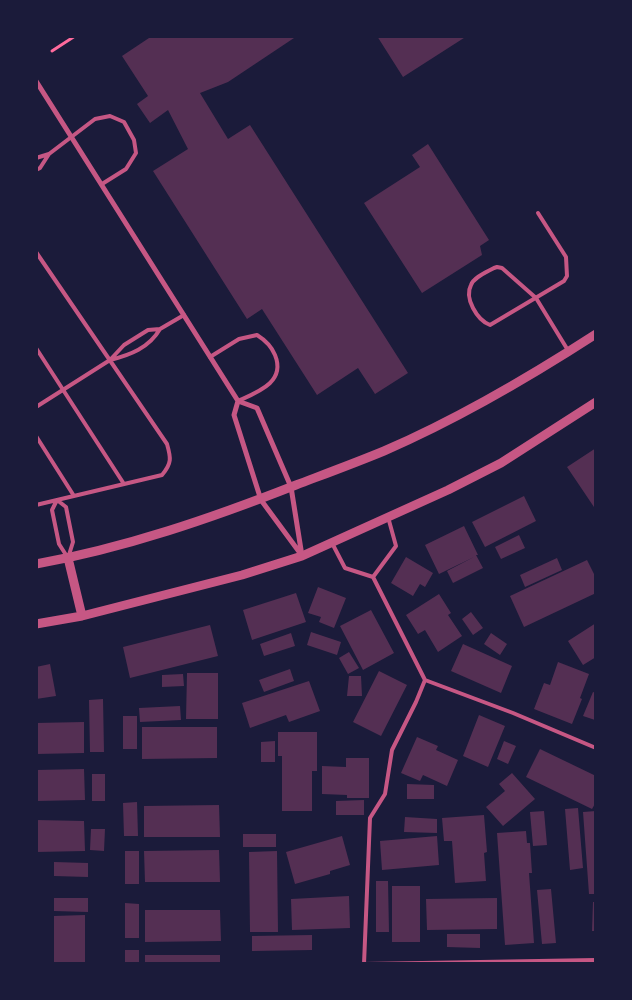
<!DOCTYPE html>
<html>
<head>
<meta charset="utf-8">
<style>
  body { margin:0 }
  #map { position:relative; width:632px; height:1000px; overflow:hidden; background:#1b1b3a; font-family:Helvetica,sans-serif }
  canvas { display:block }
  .frame { position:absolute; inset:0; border:38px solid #1b1b3a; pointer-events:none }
</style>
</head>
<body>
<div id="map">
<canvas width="632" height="1000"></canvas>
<div class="frame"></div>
</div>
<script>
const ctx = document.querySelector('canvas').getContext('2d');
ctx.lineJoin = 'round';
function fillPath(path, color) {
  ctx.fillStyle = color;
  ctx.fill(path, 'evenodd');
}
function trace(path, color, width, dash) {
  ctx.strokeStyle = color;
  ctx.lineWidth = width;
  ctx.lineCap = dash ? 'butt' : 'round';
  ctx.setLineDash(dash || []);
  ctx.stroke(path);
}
fillPath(new Path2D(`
  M152,36H297L228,82L200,93L228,139L250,125L408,373L375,394L358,368L317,395L262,309L247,319L153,171L188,149L168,110L150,123L137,104L148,96L122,56Z
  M377,36H467L403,77Z
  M428,144L489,240L480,246L482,255L422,293L364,203L420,167L412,155Z
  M596,448V510L567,467Z
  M524,496L536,521L485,547L472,522Z
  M464,526L478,555H476L483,568L453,583L447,571L474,557L439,574L425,545Z
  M519,535L525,548L501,559L495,547Z
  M406,557L433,573L425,587L420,584L413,596L391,583Z
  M557,558L562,570L525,587L520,575Z
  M587,560L596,578V593L524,627L510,596Z
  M318,587L346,598L334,628L319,622L321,617L308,613Z
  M296,593L306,622L252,640L243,610Z
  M439,594L451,613L448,615L462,636L438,652L425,630L418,634L406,615Z
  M371,610L394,653L363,670L340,626Z
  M471,612L483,628L473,635L462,619Z
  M596,623V657L583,665L568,641Z
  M210,625L218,656L130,678L123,647Z
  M311,632L341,642L337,655L307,645Z
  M291,633L295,646L264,656L260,644Z
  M491,633L507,644L500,655L484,644Z
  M463,644L512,666L501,693L451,671Z
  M349,652L359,668L348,674L339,658Z
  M558,662L589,674L580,698L582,699L572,724L534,709L544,683L550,685Z
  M50,664L56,696L36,699V667Z
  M290,669L294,681L264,692L259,680Z
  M379,671L407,685L381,736L353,722Z
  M187,673H218V719H186Z
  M183,674L184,686L162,687V675Z
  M349,676H361L362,696H347Z
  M309,681L320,711L289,722L286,715L250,728L242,703Z
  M593,692L596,693L595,720L583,716Z
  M103,699L104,752H90L89,700Z
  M180,706L181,720L140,722L139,708Z
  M479,715L505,726L488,767L463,756Z
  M123,716H137V749H123Z
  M84,722V753L36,754V723Z
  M142,727H217V758L142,759Z
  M278,732H317V771H312V811H282V756H278Z
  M417,737L438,746L436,750L458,760L447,786L423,775L420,781L401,773Z
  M275,741V762H261V742Z
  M504,741L516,746L508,764L497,759Z
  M540,749L596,776V802L592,809L526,777Z
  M346,758H369V798H347V795L322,794V766L346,767Z
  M84,769L85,800L36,801V770Z
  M512,773L535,799L503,826L486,807L505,791L499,784Z
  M92,774H105V801H92Z
  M407,784L434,785V799H407Z
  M364,800V815H336V801Z
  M137,802L138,836H124L123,803Z
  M219,805L220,837H144V806Z
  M578,808L583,868L570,870L565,809Z
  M544,811L547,845L533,846L530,812Z
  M596,811V894H589L583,812Z
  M484,815L487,852L484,853L486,881L455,883L452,841H444L442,818Z
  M405,817L437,819V833L404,832Z
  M36,820L84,821L85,851L36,852Z
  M91,829H105L104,851L90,850Z
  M526,831L527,843H530L532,873H529L534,943L505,945L497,833Z
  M243,834H276V847H243Z
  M342,836L350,865L330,871V874L295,884L286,852Z
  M437,836L439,865L382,870L380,841Z
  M219,850L220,882H145L144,851Z
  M125,851H139V884H125Z
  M277,851L278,932H250L249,852Z
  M54,862L88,863V877L54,876Z
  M376,881H388L389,932H376Z
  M392,886H420V942H392Z
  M551,889L556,943L542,944L537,890Z
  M349,896L350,928L292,930L291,899Z
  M54,898H88V912L54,911Z
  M497,898V929L427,930L426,899Z
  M593,902H596V931H592Z
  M125,903L139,904V938H125Z
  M145,910H220L221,941L145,942Z
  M85,915V964H54V916Z
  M447,934H480V948L447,947Z
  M312,935V950L252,951V936Z
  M125,950H139V964H125Z
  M145,955H220V964H145Z`), '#542f53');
trace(new Path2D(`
  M52,51L75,36`), '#ff6b9d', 3);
trace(new Path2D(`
  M36,158L49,154
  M36,170L40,168L49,154L95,119L110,116L124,122L134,140L136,153L126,169L102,184
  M538,213L566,257L567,276L564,281L490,325C477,320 464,298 471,285C474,277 487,272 494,268L497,267L502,268L536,298L569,352
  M36,252L167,444C171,458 172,463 162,475L36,505
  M36,348L124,484
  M210,357L239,339L257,335C265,340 271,345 275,355C286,382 258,392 238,401
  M110,360C130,355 149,348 160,329
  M36,407L110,360L124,345L148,330L160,329L184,315
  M36,436L74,496
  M57,500L66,507L73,542L68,558L59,544L52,510Z
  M332,543L345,568L373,577L425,680
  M373,577L396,546L388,517
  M596,748L513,713L425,680L416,702L392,750L385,794L370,818L364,964L596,960`), '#c65784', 4);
trace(new Path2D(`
  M36,81L238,401L257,408L291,487L302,556
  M238,401L234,415L261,500L300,553`), '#c65784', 5);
trace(new Path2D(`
  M68,558L82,616
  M36,564C125,548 212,518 296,485C325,474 355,463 384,451C458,419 528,378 596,334
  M36,624L82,616L242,575L302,556L448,490L501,463L596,402`), '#c65784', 9);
</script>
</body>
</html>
